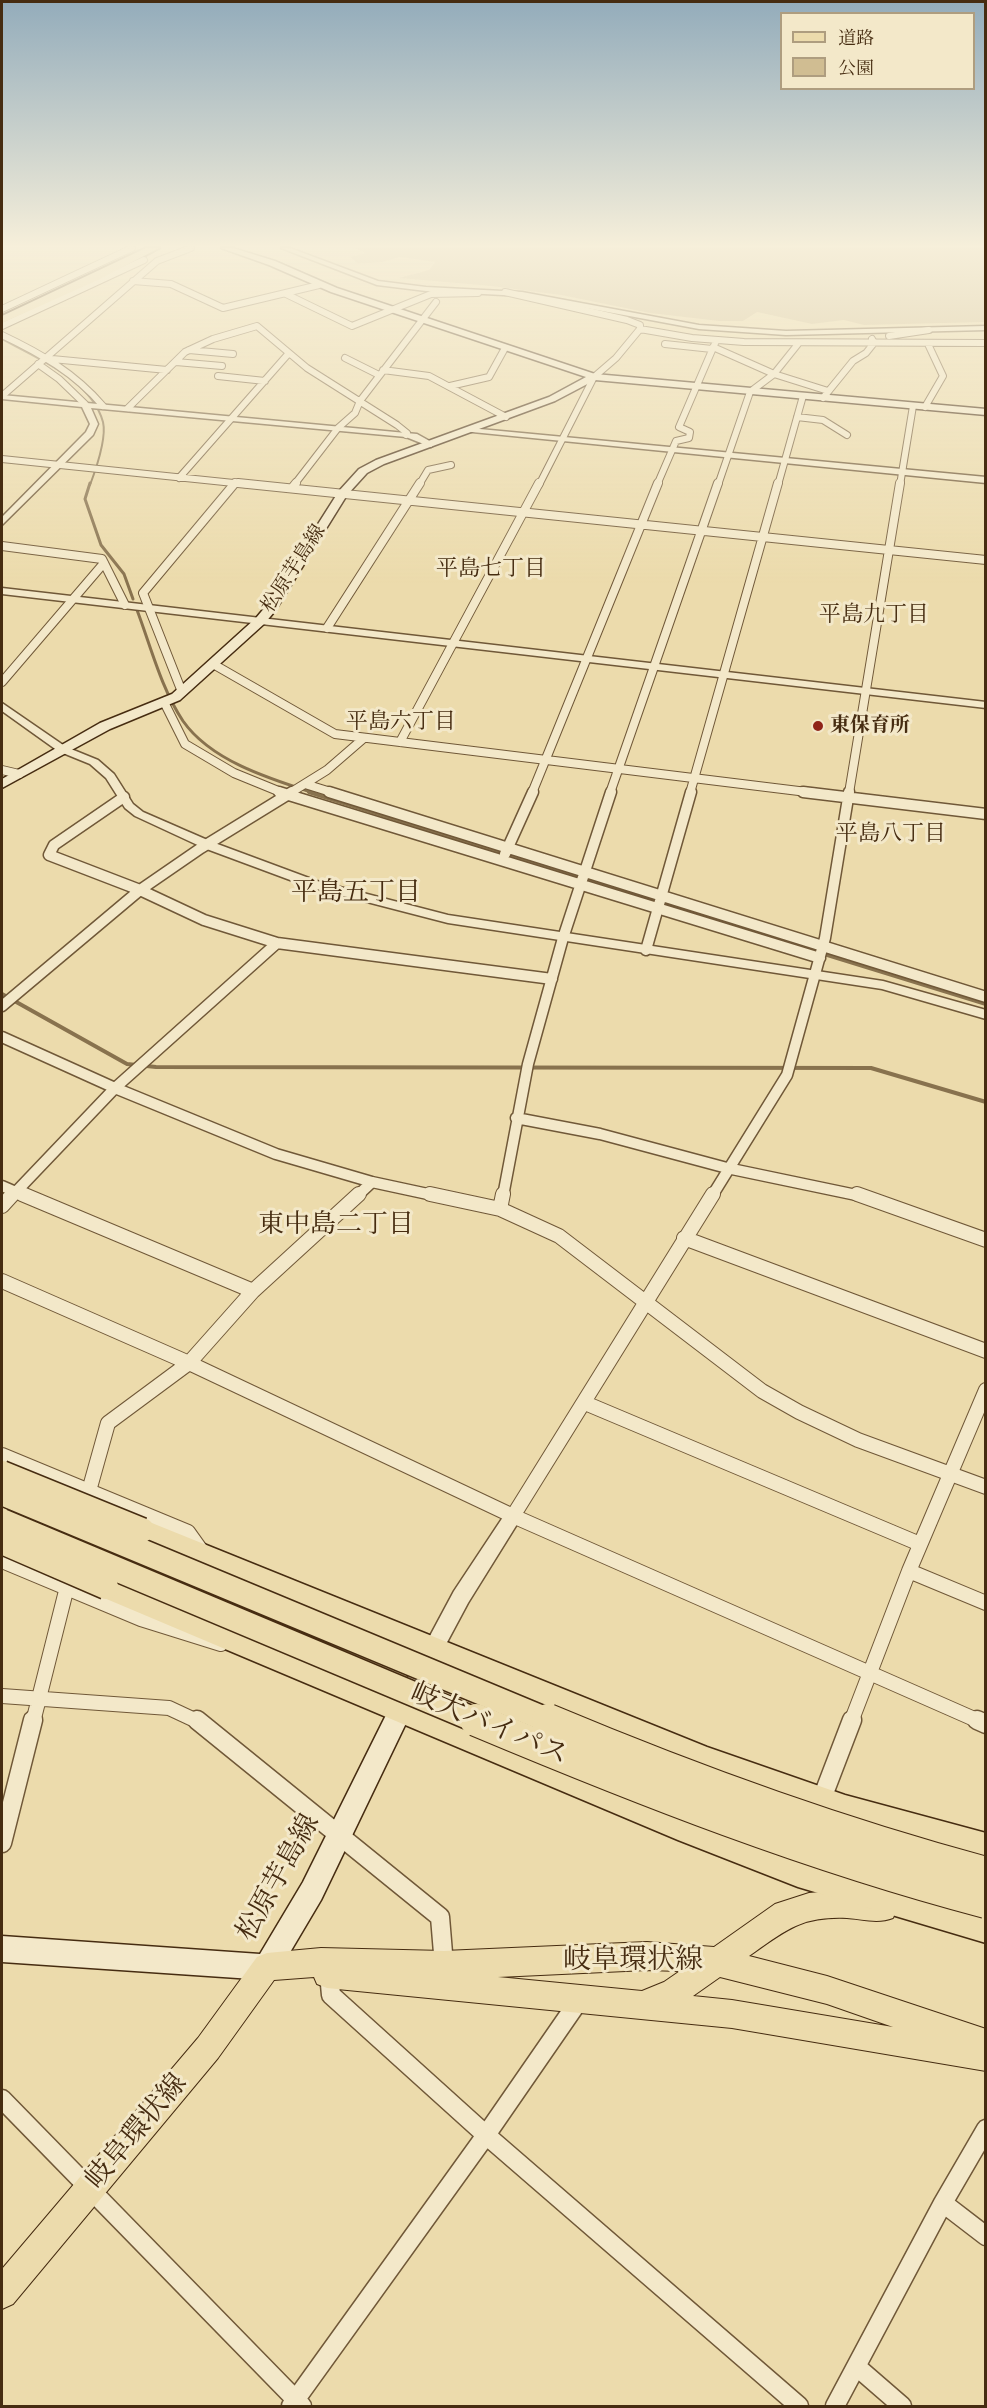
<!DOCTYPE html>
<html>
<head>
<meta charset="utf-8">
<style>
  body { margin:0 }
  #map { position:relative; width:987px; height:2408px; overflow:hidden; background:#ecdbac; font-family:"Gentium Book Plus","Noto Serif JP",serif }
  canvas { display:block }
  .frame { position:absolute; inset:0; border:3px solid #462c11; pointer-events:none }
  .legend { position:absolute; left:780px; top:12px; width:195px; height:78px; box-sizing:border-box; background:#f3e8c9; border:2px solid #ae9d7f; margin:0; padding:8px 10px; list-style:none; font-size:18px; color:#462c11 }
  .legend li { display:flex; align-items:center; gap:12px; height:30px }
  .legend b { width:30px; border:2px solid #ae9d7f }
</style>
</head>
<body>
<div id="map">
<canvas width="987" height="2408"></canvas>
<div class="frame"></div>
<ul class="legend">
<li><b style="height:8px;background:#ecdbac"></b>道路</li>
<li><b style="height:16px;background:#d0bd92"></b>公園</li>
</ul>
</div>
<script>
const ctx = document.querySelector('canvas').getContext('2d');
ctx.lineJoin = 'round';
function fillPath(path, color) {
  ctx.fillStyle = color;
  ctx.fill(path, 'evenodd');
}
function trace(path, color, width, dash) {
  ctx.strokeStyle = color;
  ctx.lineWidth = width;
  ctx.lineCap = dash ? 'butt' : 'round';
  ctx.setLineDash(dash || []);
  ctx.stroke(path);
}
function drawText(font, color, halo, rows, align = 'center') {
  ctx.font = font + ' "Gentium Book Plus","Noto Serif JP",serif';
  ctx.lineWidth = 6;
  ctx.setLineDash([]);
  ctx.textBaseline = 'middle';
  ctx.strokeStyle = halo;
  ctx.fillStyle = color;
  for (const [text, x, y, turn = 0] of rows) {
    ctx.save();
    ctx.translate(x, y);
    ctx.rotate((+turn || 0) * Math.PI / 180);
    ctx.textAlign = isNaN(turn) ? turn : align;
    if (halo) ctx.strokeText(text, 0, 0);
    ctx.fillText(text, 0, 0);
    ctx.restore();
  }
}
fillPath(new Path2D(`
  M354,248H985V322L864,325L844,320L812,324L757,312L743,321H719L650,313L561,295L491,286L399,278L429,270L435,262L400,257L383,262L358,264L350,257L366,253Z`), '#d0bd92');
trace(new Path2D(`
  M2,339C37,359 91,379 103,422C107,439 96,469 90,485`), '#88724e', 2);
trace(new Path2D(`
  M90,483L85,499L101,545L124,574L133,599
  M137,610C151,647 161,688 183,721C211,761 270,779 314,793`), '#88724e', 3);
trace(new Path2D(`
  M309,792L779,940
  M821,953L986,1004
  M2,994L127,1064L156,1067L871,1068L986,1102`), '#88724e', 4);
const minorFar4 = new Path2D(`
  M133,281L171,284L223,308L319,285
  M505,292L627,320L640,325V329L692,338L744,342L986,343
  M286,294L352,326L431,294L478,293
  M2,309L132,248
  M2,326L144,260
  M2,335C40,353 75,373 103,406
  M889,336L929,330
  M665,344L712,349
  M713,347L774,374L828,391
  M189,350L233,354
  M345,358L379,375
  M52,359L167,370
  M176,362L222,366
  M38,364L59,379L85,404
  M383,370L429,376L506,417
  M218,376L265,381
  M450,386L489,377L505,348
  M2,396L157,261L191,248
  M823,398L853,361L866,353L874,343L872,339
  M925,407L943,376L928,344
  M128,408L185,352L213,339L257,326L307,368L397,425L407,433L406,435
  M797,417L823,420L847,435
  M2,459L253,485
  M179,478L289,353
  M234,485L235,483
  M294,485L338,428L355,413L360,401L436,302
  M419,485L428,470L451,465
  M539,485L594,377L616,358L640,329
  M657,485L676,441L689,438L690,432L679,427L716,341
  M718,485L750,392L774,374L798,344
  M778,485L803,396
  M900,485L913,406`);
const minorFar3 = new Path2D(`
  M238,483L986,560
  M292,488L296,483
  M2,546L102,559L125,605
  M327,628L420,483
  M213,664L335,734L815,793
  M2,682L104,563
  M182,692L143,593L235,483
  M164,702L185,744L234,773L283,793
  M400,742L539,483
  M2,770L19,774
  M305,784L334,793
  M290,793L327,770L364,738
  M532,793L658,483
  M610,793L718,483
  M690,793L778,483
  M849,793L900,483`);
const minorFar2 = new Path2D(`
  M279,792L820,958
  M329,792L986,997
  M803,792L986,814
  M124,797L54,845L49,855L140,890L204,920L277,943L552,979
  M505,854L533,792
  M646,950L691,792
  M2,1006L140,890L201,848L292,792
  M2,1037L115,1088L276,1154L372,1182L437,1196
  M516,1118L600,1134L727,1168L861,1196
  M2,1186L25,1196
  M12,1196L115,1088L277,943
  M357,1196L372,1182
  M503,1196L528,1064L563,938L611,792
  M712,1196L787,1075L825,938L849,792`);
const minorFar1 = new Path2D(`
  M22,1194L253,1291
  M430,1194L500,1209L559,1236L762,1391L799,1412L858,1440L986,1487
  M857,1194L986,1240
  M2,1206L13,1194
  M500,1209L503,1194
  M684,1238L986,1351
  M2,1281L189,1363L513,1516L981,1722
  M585,1403L920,1544
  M2,1455L188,1532L203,1553
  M87,1498L108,1423L189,1363L253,1291L359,1194
  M513,1516L713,1194
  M2,1561L141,1619L221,1644
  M909,1571L986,1603
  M2,1696L169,1708L199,1722
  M33,1722L68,1583
  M851,1722L909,1571L986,1390`);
const minor = new Path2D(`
  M197,1720L440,1917L444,1965
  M977,1720L986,1724
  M821,1801L852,1720
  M2,1843L33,1720
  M329,1974L331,1995L486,2135L799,2406
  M2,2099L302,2406
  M943,2203L986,2236
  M857,2367L902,2406
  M291,2406L486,2135L580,1999
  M835,2406L943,2203L986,2129`);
const tertiary = new Path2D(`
  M281,248H290L378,281L426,287L522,292L699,325L786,331L986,326V330L786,335L699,329L522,296L426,291L377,285Z
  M2,395L406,433L417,434L435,444L431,447L406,437L91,408L98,424L93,435L2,525V517L86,432L90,424L82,407L2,399Z
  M469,428L986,477V483L472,432H469Z
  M2,588L986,702V708L2,594Z
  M2,703L66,747L98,760L114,774L133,804L143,812L212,842L317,881L448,915L883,981L986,1010V1019L882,989L448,923L309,887L204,848L135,816L125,808L106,778L90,764L58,751L2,711Z
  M513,1508L519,1511L522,1516L519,1521L468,1603L414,1704L407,1707L400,1704L397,1698L400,1692L454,1591L507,1511Z`);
const secondary = new Path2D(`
  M221,248H233L275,261L337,288L595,374L986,409V415L595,380L555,401L384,464L367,473L347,495L275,611L264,624L180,700L110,729L2,788V779L100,723L172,694L256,618L266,606L339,491L359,469L376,460L549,397L586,377L331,292L269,265Z
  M400,1700L408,1703L412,1711L408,1719L321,1900L276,1976L267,1980L2,1962V1936L260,1954L303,1882L392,1703Z`);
const primary = new Path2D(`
  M833,1891L870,1893L893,1898L897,1908L893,1918C878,1924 862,1919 847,1918C800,1916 785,1931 749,1956L827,1976L986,2029V2071L732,2028L327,1988L317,1984L314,1977L274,1980L218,2058L13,2304L2,2309V2269L198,2038L257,1957L267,1953L321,1948L444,1951L647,1942L714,1947L775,1904L809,1893ZM647,1970L680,1971L664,1982L642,1991L498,1977ZM720,1977L827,2004L893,2027L732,2000L693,1996Z`);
const trunk = new Path2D(`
  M142,1519L707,1747L845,1795L986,1833V1861L845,1822L707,1774L133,1538L130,1530L133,1522Z
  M106,1576L679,1812L798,1857L986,1913V1943L798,1887L678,1840L97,1595L93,1587L97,1579Z`);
const motorway = new Path2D(`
  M146,248H159L98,280L2,323V316Z`);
trace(minorFar4, '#705838', 8);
trace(minorFar3, '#705838', 10);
trace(minorFar2, '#705838', 13);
trace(minorFar1, '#705838', 16);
trace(minor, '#705838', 21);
trace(tertiary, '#705838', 3);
trace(secondary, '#462c11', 3);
trace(primary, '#462c11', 2);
trace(trunk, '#462c11', 3);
trace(motorway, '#462c11', 4);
trace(minorFar4, '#f3e8c9', 6);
trace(minorFar3, '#f3e8c9', 8);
trace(minorFar2, '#f3e8c9', 10);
trace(minorFar1, '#f3e8c9', 14);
trace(minor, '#f3e8c9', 18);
fillPath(tertiary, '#f3e8c9');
fillPath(secondary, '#f3e8c9');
fillPath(primary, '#ecdbac');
fillPath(trunk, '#ecdbac');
fillPath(motorway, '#ecdbac');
const trunkBridgeFar1 = new Path2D(`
  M2,1473L142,1530
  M2,1493L552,1722
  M2,1521L480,1722
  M2,1542L106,1587`);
const trunkBridge = new Path2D(`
  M476,1720C643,1790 811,1856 986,1902
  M548,1720C691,1780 836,1833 986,1873`);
trace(trunkBridgeFar1, '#462c11', 27, []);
trace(trunkBridge, '#462c11', 34, []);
trace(trunkBridgeFar1, '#ecdbac', 24);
trace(trunkBridge, '#ecdbac', 32);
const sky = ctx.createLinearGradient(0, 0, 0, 585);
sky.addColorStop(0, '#93acbb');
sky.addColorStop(0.42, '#f6efda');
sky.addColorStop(1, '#f6efda00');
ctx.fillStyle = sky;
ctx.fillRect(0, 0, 987, 585);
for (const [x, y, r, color] of [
  [818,726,6,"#8f2418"]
]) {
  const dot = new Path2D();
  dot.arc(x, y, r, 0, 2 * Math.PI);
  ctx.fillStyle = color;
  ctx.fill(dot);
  trace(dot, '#f3e8c9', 2);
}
drawText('20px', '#462c11', '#f3e8c9', [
  ["松原芋島線",294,569,-57]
]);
drawText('bold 20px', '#462c11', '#f3e8c9', [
  ["東保育所",830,726]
], 'left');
drawText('22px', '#462c11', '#f3e8c9', [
  ["平島七丁目",491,569],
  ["平島九丁目",874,615],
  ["平島六丁目",401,722],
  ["平島八丁目",891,834]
]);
drawText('26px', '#462c11', '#f3e8c9', [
  ["平島五丁目",356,893],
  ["東中島二丁目",336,1225]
]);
drawText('28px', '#462c11', '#f3e8c9', [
  ["岐大バイパス",489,1725,23],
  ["松原芋島線",279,1878,-61],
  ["岐阜環状線",633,1961],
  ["岐阜環状線",137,2132,-50]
]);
</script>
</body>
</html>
